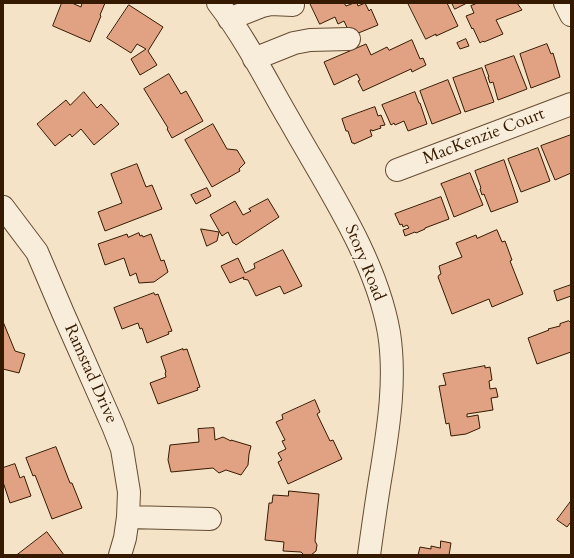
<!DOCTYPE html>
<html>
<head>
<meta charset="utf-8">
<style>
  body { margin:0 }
  #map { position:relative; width:574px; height:558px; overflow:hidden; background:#f4e3c6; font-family:Cardo,serif }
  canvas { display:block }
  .frame { position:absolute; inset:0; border:4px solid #361a00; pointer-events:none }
</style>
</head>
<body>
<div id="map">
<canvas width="574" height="558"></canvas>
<div class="frame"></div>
</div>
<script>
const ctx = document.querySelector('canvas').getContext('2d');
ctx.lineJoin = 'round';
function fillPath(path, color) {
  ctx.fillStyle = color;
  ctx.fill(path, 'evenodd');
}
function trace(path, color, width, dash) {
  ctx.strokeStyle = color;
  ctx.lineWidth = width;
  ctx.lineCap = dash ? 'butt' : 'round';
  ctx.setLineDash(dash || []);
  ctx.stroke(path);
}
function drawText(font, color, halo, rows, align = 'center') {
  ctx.font = font + ' Cardo,serif';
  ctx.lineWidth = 3;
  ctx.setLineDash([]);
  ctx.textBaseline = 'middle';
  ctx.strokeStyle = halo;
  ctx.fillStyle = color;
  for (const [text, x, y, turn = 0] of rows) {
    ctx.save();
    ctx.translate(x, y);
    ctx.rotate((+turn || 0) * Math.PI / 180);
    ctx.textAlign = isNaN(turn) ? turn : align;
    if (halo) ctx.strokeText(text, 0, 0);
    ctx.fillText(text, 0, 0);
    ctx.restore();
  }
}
const building = new Path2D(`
  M62,3H72L81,7L82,3H105L100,15L101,16L90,42L53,26Z
  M310,3H344L346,6L354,3H357L358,6L365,3L369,11L371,9L378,25L351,36L344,21L338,24L335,17L320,24Z
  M408,3H447L458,26L436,36V34L426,39Z
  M452,3H467L455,9Z
  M478,3H517L522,10L496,20L503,34L484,42L483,41L480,43L473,28L472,29L466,16L474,13L471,6Z
  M129,5L163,27L148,51L157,65L140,75L131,59L146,49L137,44L131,53L107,38Z
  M466,39L469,46L460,49L457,43Z
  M412,40L420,59L423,58L426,65L412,72L411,69L363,91L358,81L360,80L357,74L334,85L324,62L366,44L371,55L387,47L389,50Z
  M547,44L551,54L553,53L560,77L531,88L520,54Z
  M514,56L527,89L498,100L493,82L490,83L488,77H489L485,66Z
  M482,68L494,102L465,112L453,78Z
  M169,74L181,94L186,91L203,121L172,138L167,129L168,128L144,89Z
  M448,80L461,113L432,124L420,91Z
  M84,92L97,108L101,104L119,124L94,145L81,129L72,137L70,134L55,146L37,124L66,100L70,105Z
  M415,92L419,103H420L427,124L408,131L404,121L395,125L394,123L391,125L382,105Z
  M375,107L378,116L381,115L385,125L380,126L381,128L372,131V130H370L372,136L354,144V143H352L348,131H346L342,119Z
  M213,124L227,149L237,150L245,163L239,169L240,171L212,187L185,140Z
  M571,135V173L555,180L541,146Z
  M538,148L550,181L521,192L508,159Z
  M504,160L518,202L491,212L484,194L482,195L480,189L481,188L475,171Z
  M137,164L146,187L152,185L162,209L105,231L98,212L122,203L111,174Z
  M470,173L483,205L454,217L444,190L441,184Z
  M207,188L211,196L196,204L191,195Z
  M441,197L449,219L425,228V229L416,233L415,232L405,236L403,230L409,228L407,225L403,227L402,224L400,225L395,214Z
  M268,199L279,217L236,245L234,243H233L228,232L222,236L210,215L235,201L243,215L251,211L249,209Z
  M201,229L219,232L217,241L207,246Z
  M497,230L502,242L505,241L512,260L510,261L523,294L492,307L489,299L452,314L438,277L439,275L441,274L439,266L462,257L456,243L476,235L477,238Z
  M139,233L140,236L142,235L143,237L151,234L161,261L164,260L168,272L154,282L139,283L136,273L130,276L124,258L105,265L98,244L127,234L128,237Z
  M283,250L302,286L284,294L280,286L256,296L248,280L243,279L244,277L230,283L221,266L238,258L245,273L255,268L254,264Z
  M571,285V296L557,301L554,291Z
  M154,293L155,295L158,294L172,331L168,332L169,334L147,343L142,328L140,329L138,323L122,329L114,308Z
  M569,321L570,322H571V352L537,364L528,338L549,330L548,329L560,326V324Z
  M4,324L15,351L25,354L19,373L3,369V325Z
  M183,349V350L187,349L200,387L197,388L198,390L158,404L150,383L166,377L165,373L166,372L161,357Z
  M485,366V368L490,367L492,380L489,381L490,389L496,388L498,397L491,398L493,410L467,414V417L478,415L480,428L466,434L451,436L449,423L446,424L439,386L446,385L443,374Z
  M315,400L320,412L317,414L330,441L333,440L342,459L288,484L278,462L282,460L278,453L286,449L282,441L285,440L276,422L283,419L282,415Z
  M214,428L215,440L223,437L231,441V440L251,446L249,454L248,465L241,475L226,470L219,473L213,468L171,472L168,460L170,445L199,442L198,429Z
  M56,447L70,483H72L82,508L52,519L35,475L33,476L26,458Z
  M15,464L20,478L24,476L31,496L10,503L3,482V468Z
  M289,491L319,494L315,541L317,545L316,551L311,555H304L301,552L283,551L284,542L265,540L269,503H272L273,495L288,496Z
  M571,501V524L570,523L567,527L557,520Z
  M47,532L64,555H17Z
  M441,541L451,543L449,555H418L420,547L431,549V546L440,548Z`);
fillPath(building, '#e1a283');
trace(building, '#361a00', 1);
const minor = new Path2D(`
  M218,3C246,39 267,82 290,121C327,187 376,258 389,333C396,378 389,424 382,468C377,497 373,526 369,555
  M565,3L571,15
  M229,19L262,6L271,4L293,5
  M254,59L294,43L310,40L349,39
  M397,170L571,104
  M3,207L37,252L63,313L113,426L122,449L129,492L128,517L125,538L120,555
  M128,517L210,519`);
trace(minor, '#664c32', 24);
trace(minor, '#f8edda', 22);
drawText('17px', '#361a00', '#f8edda', [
  ["MacKenzie Court",484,137,-21],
  ["Story Road",364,263,68],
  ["Ramstad Drive",90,374,66]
]);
</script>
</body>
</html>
